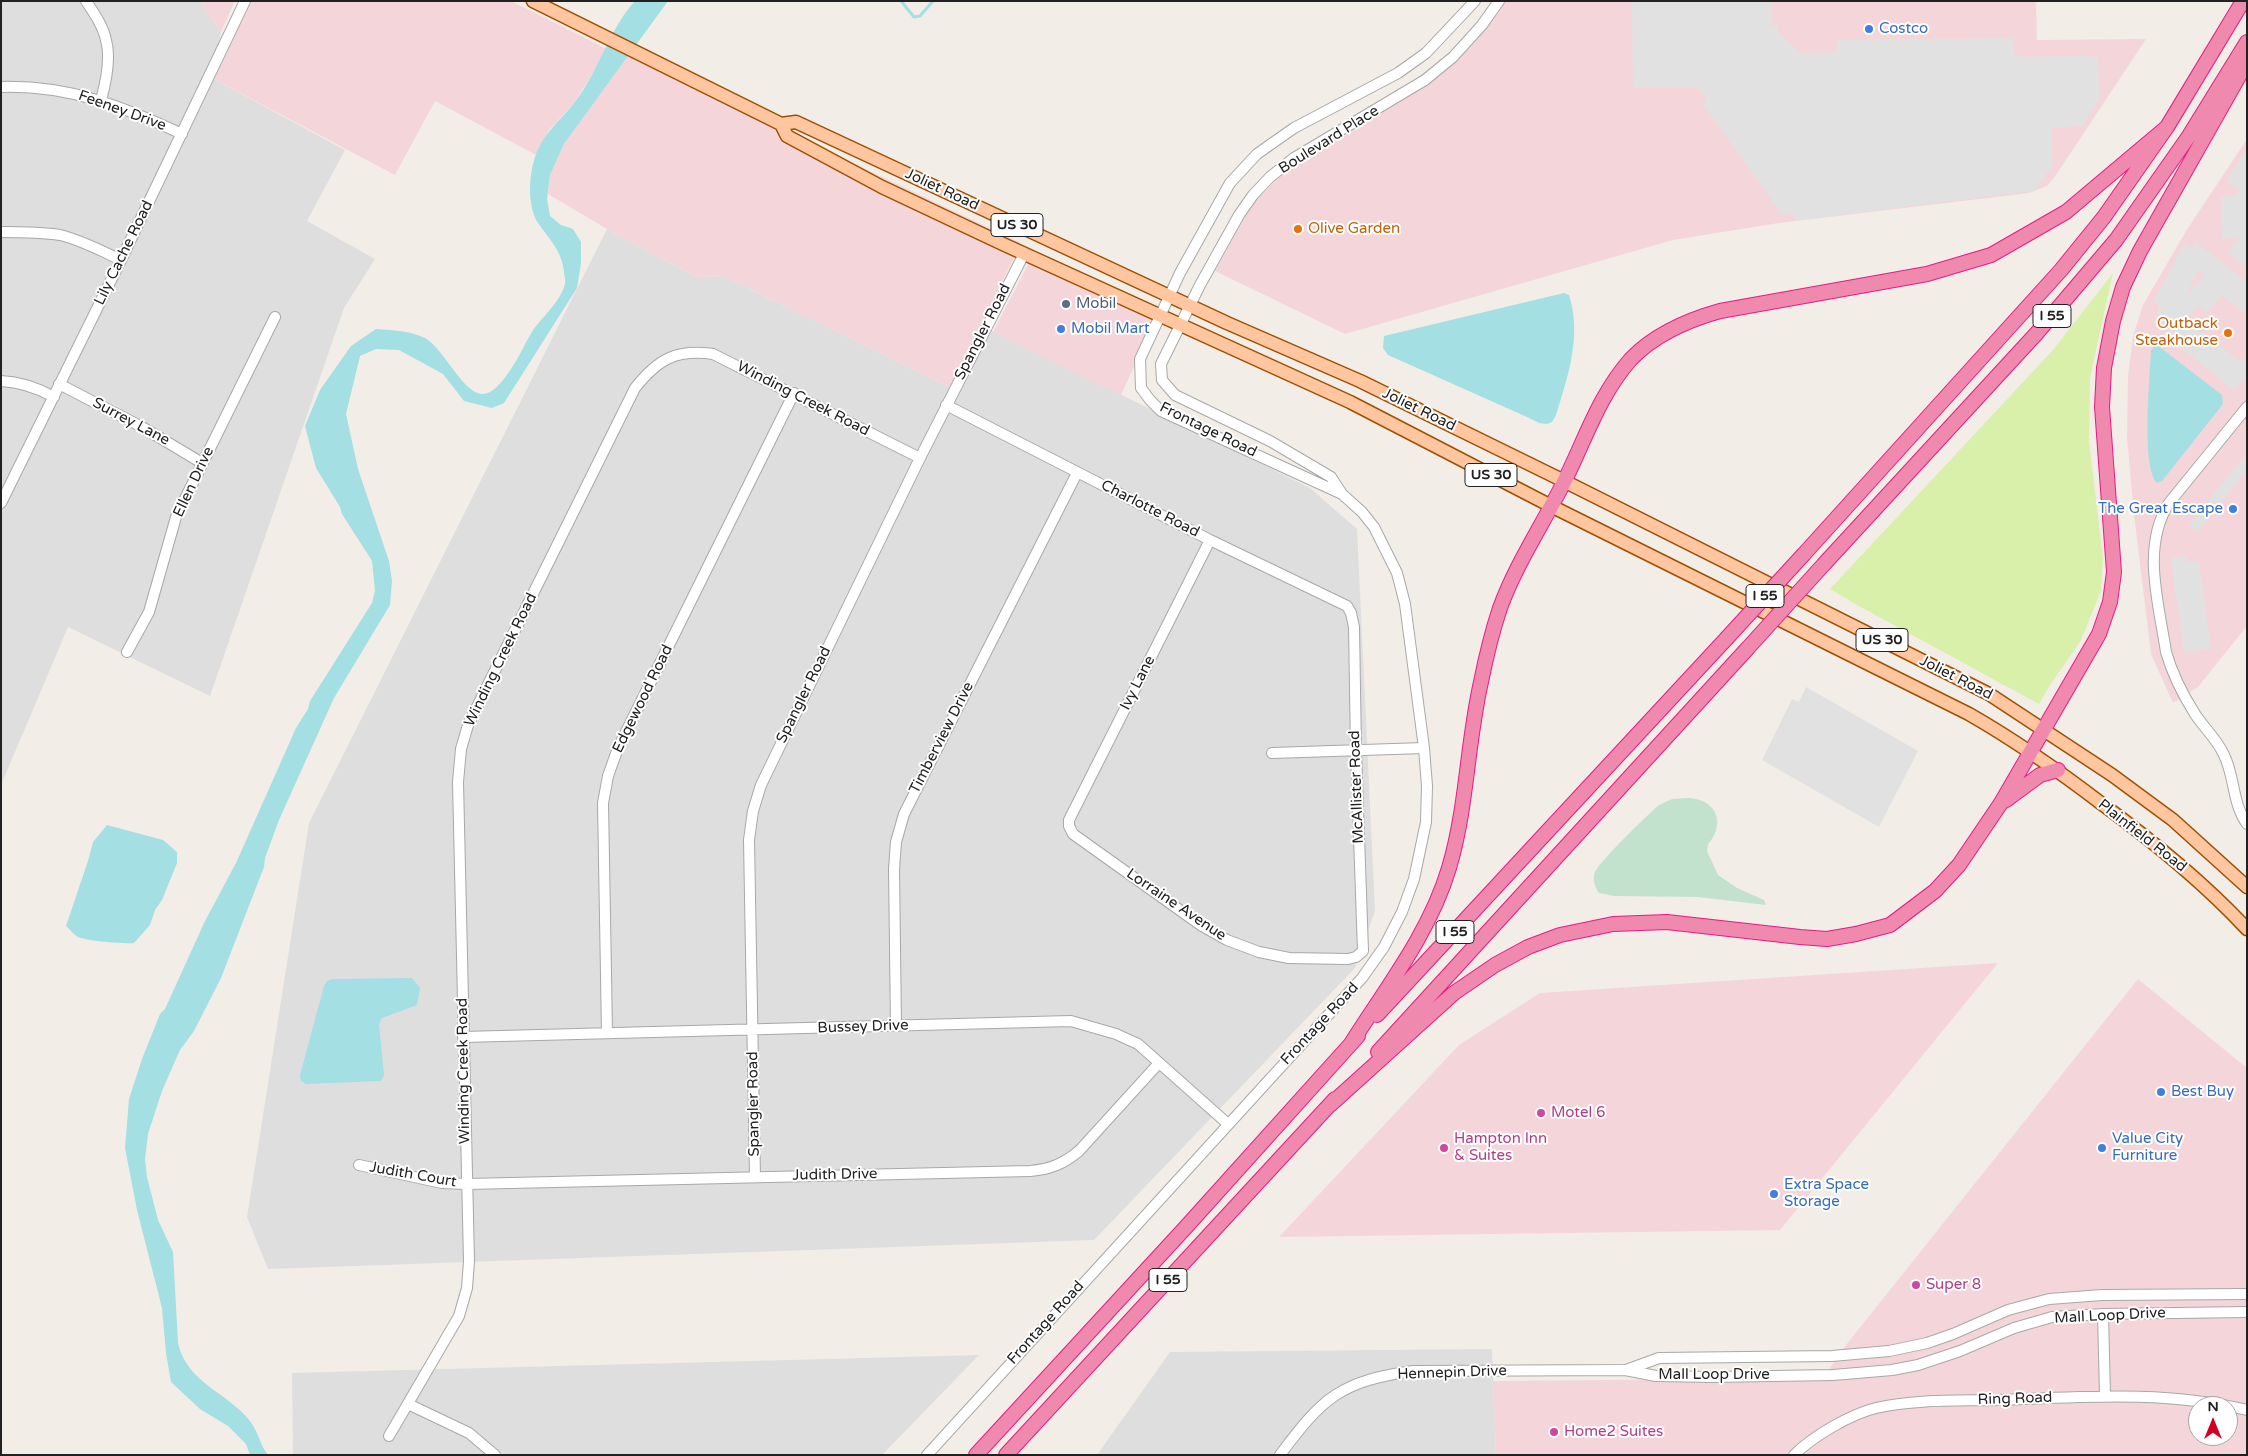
<!DOCTYPE html>
<html>
<head>
<meta charset="utf-8">
<style>
  body { margin:0 }
  #map { position:relative; width:2248px; height:1456px; overflow:hidden; background:#f2ede7; font-family:"Varela Round",sans-serif }
  canvas { display:block }
  .frame { position:absolute; inset:0; border:2px solid #212121; pointer-events:none }
  .north { position:absolute; left:2188px; top:1396px; width:50px; height:50px; box-sizing:border-box; background:#fff; border:1px solid #a6a6a6; border-radius:50%; rotate:0deg; font-size:14px; font-weight:700; line-height:20px; text-align:center; color:#212121 }
  .north::after { content:''; display:block; margin:auto; width:18px; height:22px; background:#d30023; clip-path:polygon(50% 0,100% 100%,50% 72%,0 100%) }
</style>
</head>
<body>
<div id="map">
<canvas width="2248" height="1456"></canvas>
<div class="frame"></div>
<div class="north">N</div>
</div>
<script>
const ctx = document.querySelector('canvas').getContext('2d');
ctx.lineJoin = 'round';
function fillPath(path, color) {
  ctx.fillStyle = color;
  ctx.fill(path, 'evenodd');
}
function trace(path, color, width, dash) {
  ctx.strokeStyle = color;
  ctx.lineWidth = width;
  ctx.lineCap = dash ? 'butt' : 'round';
  ctx.setLineDash(dash || []);
  ctx.stroke(path);
}
function drawText(font, color, halo, rows, align = 'center') {
  ctx.font = font + ' "Varela Round",sans-serif';
  ctx.lineWidth = 4;
  ctx.setLineDash([]);
  ctx.textBaseline = 'middle';
  ctx.strokeStyle = halo;
  ctx.fillStyle = color;
  for (const [text, x, y, turn = 0] of rows) {
    ctx.save();
    ctx.translate(x, y);
    ctx.rotate((+turn || 0) * Math.PI / 180);
    ctx.textAlign = isNaN(turn) ? turn : align;
    if (halo) ctx.strokeText(text, 0, 0);
    ctx.fillText(text, 0, 0);
    ctx.restore();
  }
}
fillPath(new Path2D(`
  M1,1H200L221,32L212,78L345,150L307,221L375,259L344,308L210,696L68,627L1,785Z
  M607,229L696,277L724,276L951,388L980,325L1310,488L1357,529L1375,911L1355,968L1094,1240L268,1269L247,1217L309,823Z
  M1492,1349L1496,1455H1097L1170,1352Z
  M979,1355L882,1455H293L292,1373Z`), '#dfdede');
fillPath(new Path2D(`
  M200,1H235L221,32Z
  M249,1H511L607,49L575,102L549,130L536,155L435,101L395,175L212,78Z
  M1505,1H2036L2037,40L2146,39L2056,175L2047,186L2029,193L1779,223L1673,240L1345,334L1215,271L1253,203L1283,174L1421,88L1500,11Z
  M628,56L1021,243L951,388L724,276L696,277L607,229L548,194L550,175L564,144Z
  M2247,139V626L2198,687L2173,703L2151,654L2134,515L2127,437L2128,377L2133,336L2143,305L2186,231Z
  M1034,253L1158,314L1121,395L993,332Z
  M1998,963L1780,1230L1279,1237L1459,1045L1540,993Z
  M2138,979L2247,1068V1455H1496L1493,1381L1823,1378L1846,1345ZM2198,1406H2228V1436H2198Z`), '#f4d6da');
fillPath(new Path2D(`
  M2113,273L2090,378L2089,441L2103,558L2101,591L2080,642L2050,685L2039,704L1857,605L1830,589L2053,350Z`), '#d8f0aa');
fillPath(new Path2D(`
  M1672,799C1680,799 1688,797 1696,799C1720,804 1723,828 1708,844L1707,851L1718,875L1737,888L1764,900L1766,905L1698,897L1614,896L1599,893C1595,887 1592,879 1595,872C1601,860 1647,815 1658,806C1662,803 1668,801 1672,799Z`), '#c3e2ce');
fillPath(new Path2D(`
  M1632,1H1771L1772,26H1777V31L1801,53L1837,52V40L2013,38L2014,53L2020,57L2089,56L2098,58L2099,100L2082,126L2052,128V171L2046,172L2044,180L2037,183V190L1795,221L1794,215L1789,212L1783,216L1702,103L1707,99L1700,90L1694,87L1633,88Z
  M2247,148V268L2228,252L2239,238H2222L2221,196L2237,195L2239,189L2226,181Z
  M2196,242L2247,282V315L2221,295L2207,313L2198,306L2187,320L2241,362L2247,355V375L2234,390L2163,334L2168,328L2158,318L2157,312L2160,306L2153,302L2184,244L2191,248ZM2198,270L2205,274L2185,298Z
  M2247,452V470L2198,532L2189,525Z
  M2186,556L2187,562L2199,561L2211,649L2184,652L2171,558Z
  M1806,687L1918,751L1879,827L1762,760L1792,699L1799,702Z`), '#e1e1e1');
fillPath(new Path2D(`
  M635,1H668L564,144L550,175L547,199L550,216L561,225L573,229L581,242V263L577,288L504,403L492,408L464,401L443,374L399,350L376,349L360,356L346,414L358,469L389,561L392,581L390,605L334,698L279,820L265,858L264,867L221,978L194,1031L180,1050L162,1091L148,1134L145,1159L147,1177L158,1220L173,1252L178,1343C187,1383 227,1392 250,1421C258,1431 260,1445 268,1455H250L246,1444L228,1426L200,1409L171,1382L166,1353L162,1308L137,1210L125,1148L129,1099L142,1059L160,1014L165,1009L205,921L236,863L296,728L308,709L310,701L372,603L375,591L372,561L342,514L340,507L316,468L305,426L320,390L351,346L376,329C392,330 411,331 425,338C445,350 464,395 483,394C492,394 501,383 506,376C517,362 524,345 533,330C542,318 562,299 565,284C566,280 564,275 564,272C562,251 550,240 538,223C527,205 529,176 535,157C543,133 561,120 575,102C598,72 610,28 635,1Z
  M1564,293L1569,295C1582,336 1568,376 1556,415L1552,422L1547,424L1539,423L1527,417L1388,355L1383,348L1384,336Z
  M2157,345L2222,395L2223,404L2162,481L2157,483C2141,466 2150,376 2151,351L2154,346Z
  M107,825L163,840L177,852V863L162,900L155,910L150,925L134,943C125,944 87,941 78,937C74,935 70,929 66,926L88,861L93,842Z
  M412,978L420,988L417,1005L382,1018L379,1024L384,1075L381,1081L306,1084L301,1081L300,1075L324,986L327,981L332,979Z`), '#a4dfe3');
trace(new Path2D(`
  M901,1L914,17L920,16L933,1`), '#a4dfe3', 3);
const minor = new Path2D(`
  M86,1C94,13 103,26 106,40C111,58 106,82 101,100
  M1,87C68,85 122,106 182,134
  M1,232C21,232 41,232 60,235C81,240 102,251 121,260
  M1,381C21,382 36,387 54,397
  M59,384L142,427L202,463
  M946,405L1210,540L1347,606L1351,613L1354,627L1356,750L1363,951L1356,957L1348,959L1289,958L1259,952L1227,940L1202,926L1073,834L1069,826V820L1210,540
  M2247,407L2169,503C2141,547 2159,604 2166,652C2172,673 2183,695 2195,714C2204,728 2217,739 2224,755C2235,777 2232,803 2247,824
  M1342,494L1161,411L1150,400L1141,388L1140,359L1180,273L1230,183L1257,154L1294,128L1398,73L1426,53L1475,1
  M1,503L121,260L245,1
  M127,652L149,612L176,517L275,317
  M1272,753L1424,748
  M896,1026L894,869L896,842L904,814L1077,473
  M607,1032L603,803L608,776L618,748L794,393
  M463,1037L1071,1021L1116,1034L1138,1044L1228,1124
  M359,1165L442,1183L467,1184L1030,1171C1051,1169 1063,1164 1079,1151L1159,1063
  M755,1177L749,840L753,811L761,785L920,458L1024,254
  M2103,1314L2105,1396
  M1626,1370L1659,1358L1832,1356L1889,1351L1927,1343L1953,1334L2008,1310L2049,1299L2102,1295L2247,1294
  M408,1404L469,1433L495,1455
  M389,1436L459,1316L467,1288L469,1261L458,782L461,749L468,725L635,388C658,359 676,349 713,354L920,458
  M927,1455L1362,978L1384,947L1402,912L1414,879L1426,822L1427,786L1424,748L1405,604L1397,573L1374,527L1362,512L1342,494L1331,477L1270,441L1175,395L1162,380L1161,364L1200,285L1239,215L1253,195L1270,177L1294,158L1425,80L1453,57L1482,25L1499,1
  M1280,1455C1323,1397 1341,1381 1413,1371L1625,1370L1656,1376L1713,1377L1833,1375L1892,1370L1918,1365L1960,1351L2014,1328L2052,1317L2103,1314L2247,1312
  M1794,1455C1813,1436 1851,1414 1876,1408C1915,1399 1958,1401 1997,1400C2081,1397 2165,1390 2247,1410`);
const major = new Path2D(`
  M533,1L781,124L796,122L1227,323L1360,381L1564,481L1989,694L2112,775L2173,820L2247,887
  M781,124L787,136L882,187L1005,245L1350,402L1551,506L1969,714C2016,741 2059,771 2102,804C2154,842 2203,882 2247,929`);
const highway = new Path2D(`
  M1804,554L2061,270L2104,217L2167,127L2243,1
  M1825,563L2036,334L2116,240L2189,136L2247,42
  M2006,800L2040,775L2058,770
  M1377,1015L1726,639
  M1352,1042C1387,987 1430,932 1449,868C1467,808 1467,743 1481,682C1486,657 1492,632 1500,608C1516,564 1543,524 1564,482C1585,440 1599,395 1631,359C1655,334 1688,320 1720,311L1927,274L1991,255L2066,212L2167,127
  M1378,1052L1747,649
  M1330,1105L1454,993L1495,965L1528,947L1560,935L1613,924L1667,922L1800,937L1827,939L1856,934L1890,925L1935,891L1959,865L2001,803L2099,634L2110,602L2114,572L2102,407L2104,368L2113,321L2123,287L2140,251L2247,62
  M976,1455L1186,1227L1358,1036
  M1006,1455L1335,1099`);
trace(minor, '#a8a8a8', 12);
trace(major, '#9f5000', 15);
trace(highway, '#eb1a84', 16);
trace(minor, '#fff', 10);
trace(major, '#ffc6a0', 12);
trace(highway, '#ef89ad', 14);
const highwayBridge = new Path2D(`
  M1726,639L1804,554
  M1747,649L1825,563`);
trace(highwayBridge, '#eb1a84', 16, []);
trace(highwayBridge, '#ef89ad', 14);
for (const [x, y, r, color] of [
  [1869,29,5,"#3f7fe0"],
  [1298,229,5,"#e8710a"],
  [1066,304,5,"#5c6f8a"],
  [1061,329,5,"#3f7fe0"],
  [2228,333,5,"#e8710a"],
  [2233,509,5,"#3f7fe0"],
  [2161,1092,5,"#3f7fe0"],
  [1541,1113,5,"#d1479c"],
  [1444,1148,5,"#d1479c"],
  [2102,1148,5,"#3f7fe0"],
  [1774,1194,5,"#3f7fe0"],
  [1916,1285,5,"#d1479c"],
  [1554,1432,5,"#d1479c"]
]) {
  const dot = new Path2D();
  dot.arc(x, y, r, 0, 2 * Math.PI);
  ctx.fillStyle = color;
  ctx.fill(dot);
  trace(dot, '#fff', 2);
}
for (const [x, y, w] of [
  [1017,225,52],
  [2052,316,38],
  [1491,475,52],
  [1765,596,38],
  [1882,640,52],
  [1455,932,38],
  [1168,1280,38]
]) {
  const box = new Path2D();
  box.roundRect(x - w / 2, y - 11.5, w, 23, 4);
  ctx.fillStyle = '#fff';
  ctx.fill(box);
  trace(box, '#212121', 1);
}
drawText('bold 14px', '#212121', null, [
  ["US 30",1017,225],
  ["I 55",2052,316],
  ["US 30",1491,475],
  ["I 55",1765,596],
  ["US 30",1882,640],
  ["I 55",1455,932],
  ["I 55",1168,1280]
]);
drawText('15px', '#366cbe', '#fff', [
  ["Costco",1879,29],
  ["Mobil Mart",1071,329],
  ["The Great Escape",2223,509,"right"],
  ["Best Buy",2171,1092],
  ["Value City",2112,1139],
  ["Furniture",2112,1156],
  ["Extra Space",1784,1185],
  ["Storage",1784,1202]
], 'left');
drawText('15px', '#212121', '#fff', [
  ["Feeney Drive",122,111,20],
  ["Boulevard Place",1329,140,-32],
  ["Joliet Road",942,190,25],
  ["Lily Cache Road",124,253,-64],
  ["Spangler Road",983,332,-63],
  ["Winding Creek Road",803,399,27],
  ["Joliet Road",1419,410,26],
  ["Surrey Lane",131,422,28],
  ["Frontage Road",1208,430,26],
  ["Ellen Drive",194,482,-65],
  ["Charlotte Road",1150,509,27],
  ["Winding Creek Road",501,660,-64],
  ["Joliet Road",1956,678,27],
  ["Ivy Lane",1138,683,-63],
  ["Spangler Road",804,695,-64],
  ["Edgewood Road",643,699,-64],
  ["Timberview Drive",942,738,-63],
  ["McAllister Road",1357,787,-92],
  ["Plainfield Road",2142,836,38],
  ["Lorraine Avenue",1176,905,34],
  ["Frontage Road",1320,1024,-47],
  ["Bussey Drive",863,1027,-2],
  ["Winding Creek Road",464,1071,-91],
  ["Spangler Road",754,1104,-91],
  ["Judith Court",413,1175,10],
  ["Judith Drive",835,1175,-1],
  ["Mall Loop Drive",2110,1316,-3],
  ["Frontage Road",1046,1323,-48],
  ["Hennepin Drive",1452,1373,-2],
  ["Mall Loop Drive",1714,1375],
  ["Ring Road",2015,1399,-2]
]);
drawText('15px', '#c56008', '#fff', [
  ["Olive Garden",1308,229],
  ["Outback",2218,324,"right"],
  ["Steakhouse",2218,341,"right"]
], 'left');
drawText('15px', '#4e5e75', '#fff', [
  ["Mobil",1076,304]
], 'left');
drawText('15px', '#b23c85', '#fff', [
  ["Motel 6",1551,1113],
  ["Hampton Inn",1454,1139],
  ["& Suites",1454,1156],
  ["Super 8",1926,1285],
  ["Home2 Suites",1564,1432]
], 'left');
</script>
</body>
</html>
